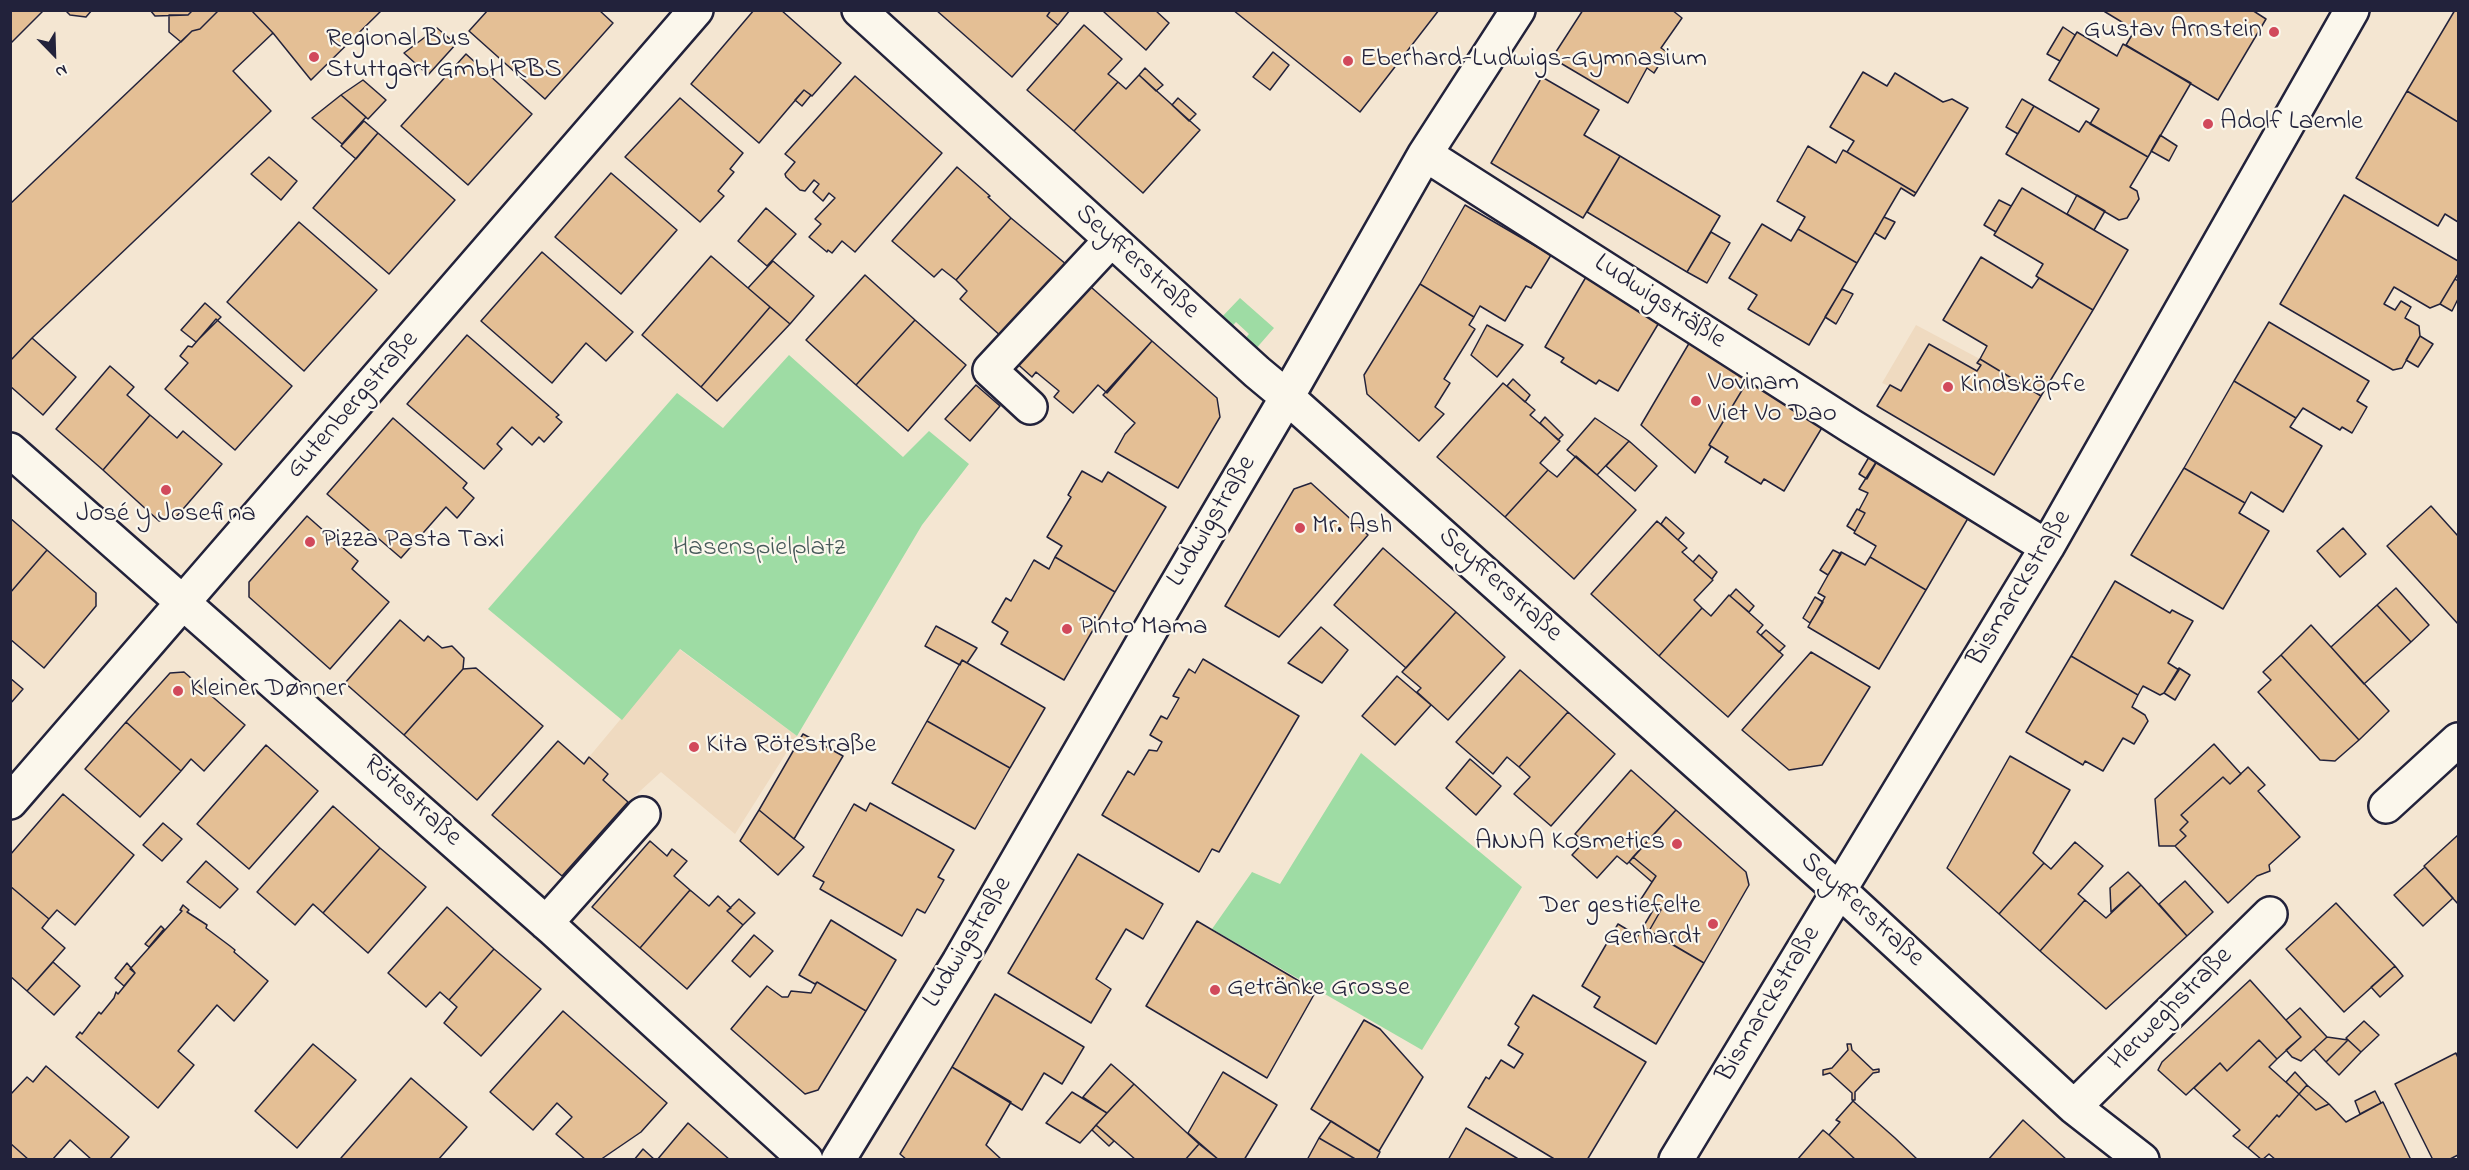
<!DOCTYPE html>
<html>
<head>
<meta charset="utf-8">
<style>
  body { margin:0 }
  #map { position:relative; width:2469px; height:1170px; overflow:hidden; background:#f4e6d2; font-family:"Indie Flower",sans-serif }
  canvas { display:block }
  .frame { position:absolute; inset:0; border:12px solid #22223b; pointer-events:none }
  .north { position:absolute; left:24px; top:24px; width:60px; height:60px; -webkit-text-stroke:4px #fbf7ec; paint-order:stroke; rotate:157deg; font-size:16px; font-weight:700; line-height:24px; text-align:center; color:#22223b }
  .north::after { content:''; display:block; margin:auto; width:21px; height:27px; background:#22223b; clip-path:polygon(50% 0,100% 100%,50% 72%,0 100%) }
</style>
</head>
<body>
<div id="map">
<canvas width="2469" height="1170"></canvas>
<div class="frame"></div>
<div class="north">N</div>
</div>
<script>
const ctx = document.querySelector('canvas').getContext('2d');
ctx.lineJoin = 'round';
function fillPath(path, color) {
  ctx.fillStyle = color;
  ctx.fill(path, 'evenodd');
}
function trace(path, color, width, dash) {
  ctx.strokeStyle = color;
  ctx.lineWidth = width;
  ctx.lineCap = dash ? 'butt' : 'round';
  ctx.setLineDash(dash || []);
  ctx.stroke(path);
}
function drawText(font, color, halo, rows, align = 'center') {
  ctx.font = font + ' "Indie Flower",sans-serif';
  ctx.lineWidth = 4.5;
  ctx.setLineDash([]);
  ctx.textBaseline = 'middle';
  ctx.strokeStyle = halo;
  ctx.fillStyle = color;
  for (const [text, x, y, turn = 0] of rows) {
    ctx.save();
    ctx.translate(x, y);
    ctx.rotate((+turn || 0) * Math.PI / 180);
    ctx.textAlign = isNaN(turn) ? turn : align;
    if (halo) ctx.strokeText(text, 0, 0);
    ctx.fillText(text, 0, 0);
    ctx.restore();
  }
}
fillPath(new Path2D(`
  M1916,325L1980,359L1978,363L1981,365L1977,371L1901,391L1882,383Z
  M679,649L797,736L735,834L661,772L628,802L603,780L608,774L589,757Z`), '#efdac0');
fillPath(new Path2D(`
  M1240,298L1274,328L1254,351L1243,341L1249,334L1236,322L1229,330L1219,320Z
  M789,355L903,457L929,431L969,464L922,525L797,736L680,649L622,720L488,609L677,393L723,428Z
  M1361,753L1522,887L1422,1050L1212,929L1252,872L1280,884Z`), '#9edca4');
const building = new Path2D(`
  M10,10H44L10,44Z
  M65,10H92L86,17L70,15Z
  M150,10H193L188,15L155,16Z
  M193,10H219L200,29L192,31L181,42L169,32V15H188Z
  M219,10H251L273,33L233,71L271,111L32,338L10,361V204L192,31L200,29Z
  M251,10H382L311,80L273,33Z
  M488,10H599L613,23L545,99L469,31Z
  M754,10H781L841,63L812,96L804,90L759,143L691,84Z
  M936,10H1051L1047,16L1058,25L1012,77Z
  M1051,10H1070L1058,25L1047,16Z
  M1105,10H1155L1169,23L1146,50L1104,12Z
  M1233,10H1439L1360,112Z
  M1583,10H1672L1682,18L1661,48L1667,52L1654,73L1647,68L1628,103L1552,58Z
  M2102,10H2252L2266,19L2218,100L2126,45L2135,30Z
  M2455,10L2458,12V122L2407,91Z
  M1084,25L1122,59L1108,74L1118,82L1074,131L1027,90Z
  M2063,27L2075,35L2060,61L2047,54Z
  M437,28L456,44L428,75L404,53Z
  M2077,32L2117,56L2123,44L2191,83L2148,157L2090,124L2099,109L2049,80Z
  M1273,52L1289,65L1270,90L1253,77Z
  M466,54L532,114L468,185L401,126Z
  M1145,68L1163,85L1156,91L1139,75Z
  M1863,72L1887,86L1895,73L1943,102L1952,99L1968,108L1916,193L1847,152L1854,141L1830,127Z
  M1139,75L1200,130L1143,193L1074,131L1118,82L1126,89Z
  M855,76L942,153L855,252L842,241L832,253L828,250L827,252L809,237L821,224L815,219L835,198L829,193L823,201L813,192L819,184L814,180L805,191L800,190L786,177L785,174L795,162L785,154Z
  M1542,77L1599,110L1584,135L1620,156L1583,218L1491,163Z
  M363,80L386,100L368,119L341,95Z
  M804,90L811,95L802,106L795,100Z
  M2407,91L2458,122V222L2445,214L2438,226L2356,178Z
  M341,95L366,117L342,144L312,118Z
  M680,98L743,153L730,169L734,172L718,191L724,196L700,222L625,157Z
  M1178,98L1196,114L1189,121L1172,105Z
  M2022,99L2034,106L2018,134L2006,127Z
  M2034,106L2079,132L2086,121L2148,157L2130,187L2137,191L2139,199L2127,218L2119,220L2006,154Z
  M364,121L378,133L356,159L341,146Z
  M378,133L455,200L389,274L313,208Z
  M2160,135L2177,146L2169,161L2151,151Z
  M1808,146L1836,163L1843,150L1847,152L1916,193L1914,196L1901,188L1857,263L1798,229L1805,217L1777,201Z
  M1620,156L1720,216L1687,272L1587,212Z
  M269,157L297,181L281,200L251,174Z
  M957,167L990,196L988,197L1011,218L956,280L942,269L934,277L892,241Z
  M611,173L677,230L621,294L555,237Z
  M2022,188L2128,250L2093,310L2036,276L2043,264L1994,235Z
  M2077,195L2105,211L2094,230L2067,214Z
  M2344,195L2458,261V274L2440,304L2430,308L2394,287L2384,304L2395,310L2401,301L2411,307L2405,318L2419,326L2420,336L2402,368L2393,370L2280,304Z
  M1999,200L2011,206L1996,232L1984,225Z
  M1465,205L1551,255L1531,288L1526,286L1505,321L1480,306L1474,317L1420,284Z
  M766,208L796,234L767,266L738,241Z
  M1884,217L1895,222L1885,239L1875,233Z
  M1011,218L1067,265L1003,338L960,299L967,291L956,280Z
  M299,222L377,290L304,371L227,302Z
  M1762,224L1791,241L1798,229L1857,263L1809,345L1748,309L1757,295L1729,278Z
  M1711,232L1730,243L1707,283L1687,272Z
  M542,252L633,332L606,361L586,343L552,383L481,321Z
  M711,256L770,307L701,387L642,335Z
  M1981,257L2032,288L2039,278L2093,310L2041,396L1980,359L1987,346L1943,320Z
  M773,261L814,296L790,324L748,288Z
  M865,275L915,320L856,385L806,340Z
  M1586,277L1660,321L1618,391L1599,380L1596,384L1561,362L1564,358L1545,347Z
  M2455,279L2458,281V299L2452,311L2440,304Z
  M1083,280L1152,341L1107,393L1098,385L1073,413L1054,397L1059,391L1036,372L1032,377L1013,360Z
  M1420,284L1474,317L1469,325L1475,329L1444,379L1450,383L1435,407L1444,414L1419,441L1367,394L1364,375Z
  M1842,289L1853,294L1836,324L1825,317Z
  M205,303L221,317L196,342L181,330Z
  M770,307L790,324L717,401L701,387Z
  M216,319L292,386L235,450L165,389L188,363L180,356L188,346L192,347Z
  M915,320L966,365L908,431L856,385Z
  M2269,322L2369,381L2357,401L2367,407L2352,433L2342,427L2340,430L2303,408L2296,418L2234,381Z
  M1487,325L1523,345L1497,377L1471,355Z
  M467,335L559,415L556,417L562,422L544,442L539,437L532,445L512,427L497,444L502,449L484,469L407,404Z
  M2420,336L2433,344L2418,367L2406,360Z
  M32,338L76,377L43,415L10,386V361Z
  M1691,340L1750,377L1709,445L1711,447L1695,473L1641,425Z
  M1152,341L1217,398L1220,417L1178,488L1115,452L1125,434L1135,423L1103,395Z
  M1929,344L1977,371L1981,365L1977,363L1980,359L2041,396L1994,475L1877,406L1890,385L1901,391Z
  M110,366L134,387L127,395L150,415L103,470L56,429Z
  M1750,377L1826,421L1784,491L1764,479L1761,484L1725,462L1728,457L1709,445Z
  M1513,379L1530,395L1525,402L1507,386Z
  M2234,381L2296,418L2290,427L2322,446L2283,512L2251,492L2245,503L2184,468Z
  M1503,383L1535,410L1530,415L1560,441L1540,463L1548,470L1505,517L1437,457Z
  M976,385L1000,406L970,441L945,419Z
  M150,415L177,438L183,431L222,464L177,516L159,521L103,470Z
  M1545,417L1563,435L1558,440L1540,423Z
  M393,418L467,483L463,488L474,498L457,518L446,507L401,558L327,494Z
  M1595,418L1629,441L1597,475L1567,450Z
  M1629,441L1657,466L1635,491L1606,466Z
  M1872,452L1880,456L1867,479L1859,474Z
  M1576,456L1636,510L1574,579L1505,517L1548,470L1557,477Z
  M1880,456L1974,508L1926,590L1870,557L1876,546L1854,533L1865,513L1859,510L1868,493L1859,489Z
  M2184,468L2245,503L2239,513L2269,531L2223,609L2131,555Z
  M1082,471L1102,482L1108,472L1166,507L1115,592L1055,557L1062,546L1047,537L1071,497L1068,495Z
  M1311,483L1368,535L1279,637L1225,606L1294,489Z
  M2431,506L2458,536V624L2387,546Z
  M1857,509L1865,513L1855,531L1847,526Z
  M307,516L358,561L352,569L389,602L330,669L249,597V582Z
  M1666,517L1684,533L1678,540L1661,524Z
  M10,518L47,550L10,593Z
  M1657,521L1687,548L1682,552L1713,580L1694,600L1702,608L1659,656L1591,594Z
  M2343,528L2366,554L2340,577L2317,551Z
  M1383,548L1456,612L1406,668L1334,605Z
  M47,550L96,593V606L44,668L10,639V593Z
  M1833,550L1841,554L1828,575L1820,570Z
  M1841,552L1865,565L1870,557L1926,590L1879,669L1808,627L1825,597L1818,593Z
  M1699,555L1717,572L1712,579L1693,562Z
  M1055,557L1115,592L1064,680L1001,644L1008,632L992,622L1006,598L1011,601L1034,560L1049,569Z
  M2115,581L2170,613L2172,610L2193,621L2168,663L2179,670L2164,693L2160,695L2143,686L2138,695L2071,656Z
  M2396,588L2429,625L2411,642L2377,605Z
  M1736,589L1754,606L1749,612L1730,596Z
  M1729,595L1763,625L1757,632L1783,655L1728,717L1659,656L1702,608L1711,616Z
  M1815,597L1823,602L1810,623L1803,618Z
  M2377,605L2411,642L2364,684L2331,647Z
  M1456,612L1505,657L1448,720L1417,692L1421,688L1402,672Z
  M400,620L424,641L428,636L442,648L452,646L464,658L463,669L404,735L345,683Z
  M2311,625L2389,711L2359,740L2281,655Z
  M936,626L977,648L967,663L962,660L960,665L925,646Z
  M1321,627L1348,650L1322,683L1288,663Z
  M1766,630L1785,646L1779,652L1761,635Z
  M1811,652L1870,687L1822,765L1789,770L1742,730Z
  M2281,655L2359,740L2335,761L2320,760L2258,692L2271,680L2263,672Z
  M2071,656L2138,695L2132,707L2145,715L2148,721L2134,744L2123,738L2103,771L2085,761L2083,765L2026,732Z
  M1203,659L1299,716L1219,852L1212,849L1199,872L1102,815L1128,771L1134,775L1149,750L1157,751L1162,742L1150,735L1161,716L1167,719L1179,698L1173,696L1189,669L1195,673Z
  M962,660L1045,708L1010,768L927,721Z
  M476,668L543,726L477,800L404,735L463,669Z
  M2179,668L2190,675L2175,700L2164,693Z
  M1520,670L1568,712L1519,767L1507,757L1493,774L1456,742Z
  M184,672L245,725L204,771L191,759L181,771L126,722L170,673Z
  M1397,676L1431,705L1395,745L1362,716Z
  M10,678L23,689L10,704Z
  M1568,712L1615,754L1551,826L1514,794L1530,777L1519,767Z
  M927,721L1010,768L975,829L892,783Z
  M126,722L181,771L140,817L85,769Z
  M803,734L843,756L794,839L759,810Z
  M558,741L584,764L589,757L608,774L603,780L628,802L562,876L492,815Z
  M2214,744L2241,774L2230,784L2223,777L2181,815L2188,822L2180,830L2186,836L2175,846H2159L2155,799Z
  M266,745L318,791L249,869L197,824Z
  M2010,756L2070,790L2033,853L2044,863L1999,914L1947,868Z
  M1470,759L1501,786L1476,815L1446,788Z
  M2248,767L2265,785L2258,791L2300,837L2269,865L2270,871L2257,876L2228,903L2175,846L2186,836L2180,830L2188,822L2181,815L2223,777L2230,784Z
  M1631,770L1676,810L1629,862L1627,864L1617,856L1597,878L1572,855L1584,842L1575,834Z
  M63,794L134,855L75,925L57,910L49,919L10,886V855Z
  M870,803L954,850L938,877L944,880L925,913L917,909L902,936L820,889L824,882L813,876L854,804L866,811Z
  M333,806L380,848L323,913L313,904L295,925L257,892Z
  M759,810L804,847L778,875L740,841Z
  M1676,810L1746,872L1749,885L1704,963L1649,931L1661,910L1641,899L1656,876L1633,857Z
  M163,823L182,839L162,861L143,845Z
  M2458,835V904L2424,866Z
  M650,841L667,856L672,849L687,861L674,876L690,890L640,948L592,907Z
  M2075,842L2103,866L2078,894L2085,900L2040,951L1999,914L2044,863L2051,869Z
  M380,848L426,887L368,953L323,913Z
  M1078,854L1163,904L1143,939L1126,929L1096,979L1111,989L1091,1023L1008,973Z
  M1633,857L1656,876L1652,882L1629,862Z
  M206,861L238,889L220,908L187,882Z
  M2425,867L2453,898L2423,926L2394,895Z
  M2128,872L2141,885L2111,912L2110,888Z
  M2185,881L2213,912L2187,936L2159,904Z
  M2141,885L2187,936L2106,1009L2040,951L2085,900L2106,918Z
  M10,886L49,919L42,928L65,948L27,991L10,976Z
  M690,890L709,906L718,896L731,908L727,911L743,925L687,989L640,948Z
  M739,899L755,913L743,925L727,911Z
  M2336,903L2395,966L2344,1012L2286,949Z
  M183,905L189,910L187,912L207,925L206,928L230,946L235,950L234,952L268,981L234,1021L217,1005L178,1051L194,1065L158,1108L76,1037L80,1032L82,1034L99,1012L101,1014L114,998L116,992L118,994L135,973L130,969L182,911L180,910Z
  M447,907L494,949L449,1000L440,992L426,1007L388,973Z
  M1655,907L1661,910L1649,931L1643,927Z
  M831,920L896,960L866,1011L817,982L815,984L799,975Z
  M1197,921L1316,991L1267,1078L1146,1006Z
  M1618,924L1638,936L1643,927L1704,963L1656,1044L1594,1007L1600,997L1582,986Z
  M161,926L164,929L149,947L145,944Z
  M754,935L773,951L750,977L732,961Z
  M494,949L541,989L481,1056L444,1023L457,1007L449,1000Z
  M53,962L80,986L54,1015L27,991Z
  M127,963L135,973L124,986L115,978Z
  M2395,966L2403,976L2380,997L2371,987Z
  M2250,980L2301,1037L2277,1059L2259,1040L2227,1071L2220,1063L2186,1095L2158,1070L2162,1062Z
  M817,982L866,1011L818,1090L805,1094L731,1029L767,986L782,997H788L791,991L811,993Z
  M995,994L1084,1047L1062,1084L1044,1073L1022,1110L952,1067Z
  M1533,995L1646,1062L1587,1160H1556L1468,1107L1486,1077L1489,1079L1501,1060L1514,1068L1523,1054L1508,1045L1519,1027L1515,1024Z
  M2300,1008L2327,1037L2301,1061L2292,1057L2286,1050L2301,1037L2286,1020Z
  M563,1011L667,1103L641,1132L600,1160H586L556,1134L572,1117L557,1103L533,1130L490,1092Z
  M1364,1020L1380,1029L1423,1077L1379,1151L1311,1109Z
  M2364,1021L2379,1035L2361,1052L2346,1038Z
  M2327,1037L2348,1040L2326,1062L2314,1049Z
  M2259,1040L2277,1059L2269,1067L2299,1094L2279,1117L2277,1115L2248,1148L2233,1136L2240,1130L2194,1088L2220,1063L2227,1071Z
  M2348,1040L2361,1052L2339,1075L2326,1062Z
  M313,1044L356,1080L297,1148L255,1111Z
  M1847,1044H1851L1852,1050L1873,1070L1879,1069V1072L1873,1073L1855,1092V1100H1852V1093L1830,1073L1823,1075V1070L1832,1068L1848,1050Z
  M2456,1053L2458,1058V1155L2448,1160H2433L2395,1084Z
  M1111,1064L1134,1084L1107,1113L1083,1097Z
  M46,1066L129,1137L109,1160H92L70,1140L52,1160H29L10,1143V1095L27,1077L33,1082Z
  M952,1067L1011,1102L986,1145L1002,1160H907L900,1154Z
  M1223,1072L1277,1105L1244,1160H1219L1188,1133Z
  M2295,1072L2307,1085L2299,1094L2286,1082Z
  M411,1078L467,1127L438,1160H343L341,1158Z
  M1134,1084L1199,1144L1185,1160H1136L1096,1125Z
  M2307,1085L2329,1104L2316,1110L2299,1094Z
  M2375,1091L2381,1103L2360,1114L2355,1101Z
  M1072,1092L1107,1113L1080,1143L1046,1123Z
  M2299,1094L2316,1110L2329,1104L2346,1122L2383,1102L2411,1160H2276L2269,1154L2262,1160L2248,1148L2277,1115L2279,1117Z
  M1853,1101L1895,1138L1918,1160H1856L1829,1135L1840,1122L1836,1120Z
  M2023,1120L2067,1160H1988Z
  M1331,1121L1380,1152L1376,1160H1357L1319,1138Z
  M688,1123L730,1160H657Z
  M1096,1125L1114,1141L1109,1146L1092,1130Z
  M1466,1128L1520,1160H1448Z
  M1823,1130L1829,1135L1856,1160H1797Z
  M1319,1138L1357,1160H1307Z
  M10,1143L29,1160H10Z
  M1199,1144L1219,1160H1185Z
  M643,1149L655,1160H634Z`);
fillPath(building, '#e4bf95');
trace(building, '#22223b', 1.5);
const minor = new Path2D(`
  M859,10L1257,372L1287,397L1839,890L2074,1107L2142,1160
  M1425,154L1851,426L2047,547
  M1030,407L990,370L1111,240
  M10,450L553,929L806,1160
  M10,802L696,10
  M2386,806L2458,740
  M546,923L643,814
  M2074,1107L2270,914
  M838,1160L959,962L1163,608L1287,397L1425,154L1518,10
  M1676,1160L2047,547L2352,10`);
trace(minor, '#22223b', 38);
trace(minor, '#fbf7ec', 33);
for (const [x, y, r, color] of [
  [2274,32,6,"#d1495b"],
  [314,57,6,"#d1495b"],
  [1348,61,6,"#d1495b"],
  [2208,124,6,"#d1495b"],
  [1948,387,6,"#d1495b"],
  [1696,401,6,"#d1495b"],
  [166,490,6,"#d1495b"],
  [1300,528,6,"#d1495b"],
  [310,542,6,"#d1495b"],
  [1067,629,6,"#d1495b"],
  [178,691,6,"#d1495b"],
  [694,747,6,"#d1495b"],
  [1677,844,6,"#d1495b"],
  [1713,924,6,"#d1495b"],
  [1215,990,6,"#d1495b"]
]) {
  const dot = new Path2D();
  dot.arc(x, y, r, 0, 2 * Math.PI);
  ctx.fillStyle = color;
  ctx.fill(dot);
  trace(dot, '#fbf7ec', 2);
}
drawText('27px', '#22223b', '#fbf7ec', [
  ["Gustav Arnstein",2262,32,"right"],
  ["Regional Bus",326,41],
  ["Stuttgart GmbH RBS",326,72],
  ["Eberhard-Ludwigs-Gymnasium",1360,61],
  ["Adolf Laemle",2220,124],
  ["Vovinam",1708,385],
  ["Viet Vo Dao",1708,416],
  ["Kindsköpfe",1960,387],
  ["José y Josefina",166,516,"center"],
  ["Mr. Ash",1312,528],
  ["Pizza Pasta Taxi",322,542],
  ["Pinto Mama",1079,629],
  ["Kleiner Dønner",190,691],
  ["Kita Rötestraße",706,747],
  ["ANNA Kosmetics",1665,844,"right"],
  ["Der gestiefelte",1701,908,"right"],
  ["Gerhardt",1701,939,"right"],
  ["Getränke Grosse",1227,990]
], 'left');
drawText('27px', '#22223b', '#fbf7ec', [
  ["Seyfferstraße",1136,263,42],
  ["Ludwigsträßle",1659,303,33],
  ["Gutenbergstraße",354,406,-49],
  ["Ludwigstraße",1213,522,-59],
  ["Seyfferstraße",1499,586,42],
  ["Bismarckstraße",2021,589,-59],
  ["Rötestraße",411,802,42],
  ["Seyfferstraße",1861,911,42],
  ["Ludwigstraße",969,943,-59],
  ["Bismarckstraße",1770,1005,-59],
  ["Herweghstraße",2172,1010,-45]
]);
drawText('27px', '#475a5a', '#fbf7ec', [
  ["Hasenspielplatz",759,550]
]);
</script>
</body>
</html>
